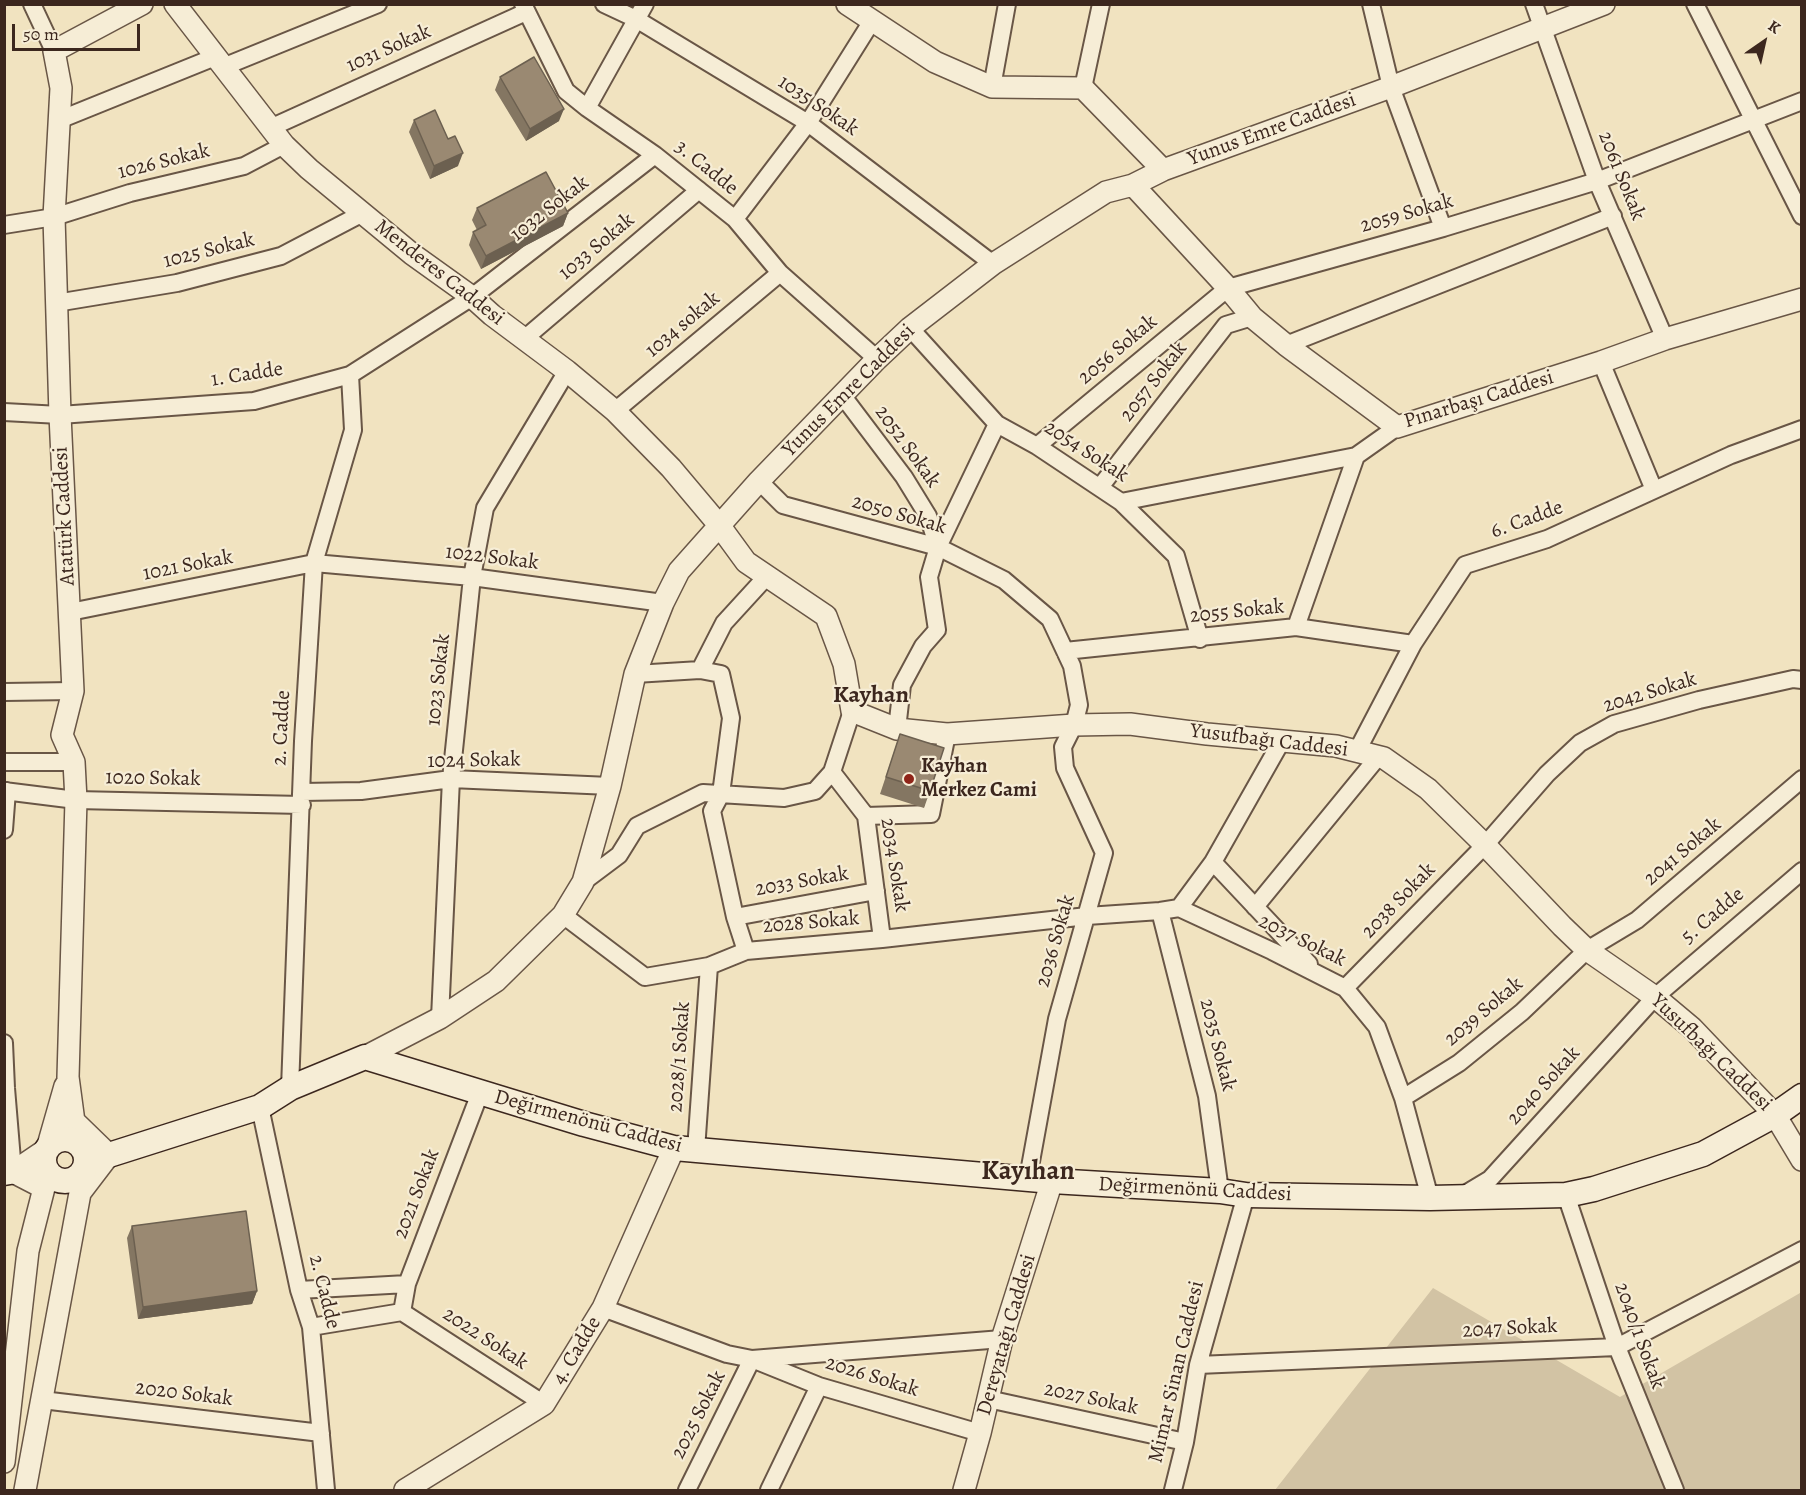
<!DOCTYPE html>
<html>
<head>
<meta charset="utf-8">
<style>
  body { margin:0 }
  #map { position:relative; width:1806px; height:1495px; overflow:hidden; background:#f1e3c0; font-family:Alegreya,serif }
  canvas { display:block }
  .frame { position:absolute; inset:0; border:6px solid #3c271e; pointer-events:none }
  .north { position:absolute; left:1734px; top:12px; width:60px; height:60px; -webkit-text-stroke:4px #f6edd6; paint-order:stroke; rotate:34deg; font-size:16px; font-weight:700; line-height:24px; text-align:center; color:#3c271e }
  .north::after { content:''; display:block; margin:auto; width:21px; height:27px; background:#3c271e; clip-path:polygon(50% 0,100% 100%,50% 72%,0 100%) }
  .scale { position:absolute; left:12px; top:24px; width:128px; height:27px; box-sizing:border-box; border:3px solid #3c271e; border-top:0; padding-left:8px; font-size:18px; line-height:21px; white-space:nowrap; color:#3c271e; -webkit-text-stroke:4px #f6edd6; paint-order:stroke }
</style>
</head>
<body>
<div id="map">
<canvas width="1806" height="1495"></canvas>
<div class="frame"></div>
<div class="north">K</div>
<div class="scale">50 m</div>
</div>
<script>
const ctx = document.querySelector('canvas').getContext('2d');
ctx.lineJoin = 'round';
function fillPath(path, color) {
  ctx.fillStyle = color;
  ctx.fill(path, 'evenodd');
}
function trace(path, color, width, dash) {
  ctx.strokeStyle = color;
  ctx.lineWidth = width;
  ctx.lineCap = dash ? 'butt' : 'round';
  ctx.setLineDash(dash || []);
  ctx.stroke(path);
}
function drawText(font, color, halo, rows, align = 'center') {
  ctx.font = font + ' Alegreya,serif';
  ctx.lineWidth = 4.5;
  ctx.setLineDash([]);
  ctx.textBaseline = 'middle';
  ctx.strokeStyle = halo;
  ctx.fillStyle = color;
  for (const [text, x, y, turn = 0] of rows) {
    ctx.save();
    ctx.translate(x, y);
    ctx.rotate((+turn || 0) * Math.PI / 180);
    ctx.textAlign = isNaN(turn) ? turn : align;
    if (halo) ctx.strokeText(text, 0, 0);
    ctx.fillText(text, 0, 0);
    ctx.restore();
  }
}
fillPath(new Path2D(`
  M1433,1288L1620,1397L1800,1293L1801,1294V1490H1275Z`), '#d2c3a4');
const minor = new Path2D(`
  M32,4L54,51
  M523,4L566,91L587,108L655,155L735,219L780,273L877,359
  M604,4L636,19L808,123L993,264
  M1371,4L1391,87L1443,228
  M1534,4L1597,181L1665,339
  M1695,4L1802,216
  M223,67L378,4
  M992,87L1007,4
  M1083,88L1101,4
  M587,108L645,4
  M59,120L215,57
  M270,128L526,12
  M735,219L808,123L872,21
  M4,225L54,217L130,193L244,166L284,145
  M56,303L177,283L281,256L363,213
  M910,328L997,424L1037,446L1121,502L1176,556L1200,639
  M524,339L699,190
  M1286,345L1613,216
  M1601,362L1654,490
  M842,395L904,477L928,516L938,547
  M615,411L780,273
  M4,412L60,415L254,401L350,375L472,297L655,155
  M1037,446L1228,288L1443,228L1597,181L1802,101
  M759,481L783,505L938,547L1004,580L1050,619L1072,666L1079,705L1074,725L1063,747L1065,768L1104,853L1057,1019L1028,1178
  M1100,487L1226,325L1252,317
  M1121,502L1356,456
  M70,612L314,563L472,577L663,603
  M1296,627L1356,456L1397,427
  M1065,651L1296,627L1413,644
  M700,670L724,623L767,576
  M635,674L700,670L721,674L731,718L721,794L712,811L735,917L746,951
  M4,692L73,691
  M897,729L902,685L923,646L937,630L929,577L938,547L997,424
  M1357,751L1413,644L1465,565L1547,539L1731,455L1802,429
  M4,762H74
  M832,772L866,816L882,939
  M4,791L76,800L302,805
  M302,792L361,791L451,779L610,786
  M866,816L931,814L947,734
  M4,830L7,791
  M1213,862L1309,964
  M583,882L619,855L637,826L703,793L784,798L815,791L832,772L852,711
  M1255,907L1378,757
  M1179,908L1213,862L1281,742
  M1160,911L1207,1096L1220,1191
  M563,915L645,977L709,966L746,951L882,939L1087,916L1160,911L1179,908L1272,951L1345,988L1377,1027L1403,1098L1430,1198
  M735,917L876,891
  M1345,988L1485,845L1547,774L1580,743L1614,724L1699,700L1793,679L1802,680
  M440,1018L451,779L472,577L485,508L567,371
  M4,1043L6,1088L13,1172
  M290,1088L303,741L314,563L353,430L350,375
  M1403,1098L1459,1063L1522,1012L1587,950L1637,920L1802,779
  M260,1107L299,1290L311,1327L326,1490
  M696,1150L709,966
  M1566,1195L1617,1347L1675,1490
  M1460,1197L1490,1179L1655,997L1802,871
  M299,1290L407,1284
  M603,1308L727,1354L752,1359L1002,1339
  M402,1312L407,1284L480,1093
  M402,1312L544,1404
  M311,1327L402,1312
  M1198,1365L1617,1347L1802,1250
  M988,1399L1185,1442
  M42,1400L321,1433
  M687,1490L752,1359L819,1386L980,1433
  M769,1490L819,1386
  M1173,1490L1185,1442L1198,1365L1246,1195`);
const tertiary = new Path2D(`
  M175,4L284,145L309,169L412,254L472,297L492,315L567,371L615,411L671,468L719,525L746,562L826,616L844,664L852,711L897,729L947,734L1074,725L1130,724L1207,734L1336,746L1384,758L1428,789L1485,845L1562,926L1587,950L1655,997L1692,1028L1775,1115L1802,1160
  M847,4L935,62L992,87L1083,88L1163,170
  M1133,185L1228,288L1252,317L1286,345L1397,427L1601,362L1665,339L1802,299
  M365,1057L440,1018L496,981L563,915L583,882L610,786L635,674L663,603L679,571L759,481L877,359L910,328L993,264L1106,192L1133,185L1163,170L1391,87L1604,4
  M75,1122L109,1155L80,1193
  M81,1146L76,1137L68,1077L76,800L74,762L62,735L73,691L60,415L54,217L61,88L54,51L142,4
  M4,1462L28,1251L44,1188L13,1172L47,1149L65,1086
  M25,1490L80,1193L81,1173
  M405,1490L544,1404L603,1308L674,1148
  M964,1490L980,1433L1002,1339L1052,1181`);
const secondary = new Path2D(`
  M44 1160a21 21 0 1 1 42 0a21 21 0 1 1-42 0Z
  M86,1159L109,1155L260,1107L290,1088L365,1057L584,1124L674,1148L1052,1181L1220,1191L1246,1195L1430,1198L1566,1195L1594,1189L1703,1154L1775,1115L1802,1096
  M4,1173L45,1166`);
trace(minor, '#695646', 20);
trace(tertiary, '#695646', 24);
trace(secondary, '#3c271e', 27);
trace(minor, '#f6edd6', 16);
trace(tertiary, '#f6edd6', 21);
trace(secondary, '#f6edd6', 24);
fillPath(new Path2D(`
  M500,77L559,121L526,141L495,90Z
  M414,120L458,166L430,179L409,132Z
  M477,208L568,213L563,226L481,269L469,245L473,232L477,230L472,220Z
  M900,734L930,791L924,808L880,794Z
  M132,1226L257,1291L252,1304L138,1319L127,1238Z`), '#847662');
fillPath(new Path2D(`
  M564,109L559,121L526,141L530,129Z
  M463,153L458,166L430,179L434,166Z
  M568,213L563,226L481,269L486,256Z
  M257,1291L252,1304L138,1319L143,1307Z`), '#6c6050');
const building = new Path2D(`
  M534,57L564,109L530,129L500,77Z
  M435,110L448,139L455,136L463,153L434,166L414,120Z
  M546,172L568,213L486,256L473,232L486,225L477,208Z
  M900,734L944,748L930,791L886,777Z
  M246,1211L257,1291L143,1307L132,1226Z`);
fillPath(building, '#9a8972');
trace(building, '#6c6050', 1.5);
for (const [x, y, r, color] of [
  [909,779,6,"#8f2418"]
]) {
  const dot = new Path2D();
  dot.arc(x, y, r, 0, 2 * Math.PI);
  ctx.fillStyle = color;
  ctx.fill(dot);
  trace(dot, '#f6edd6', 2);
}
drawText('21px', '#3c271e', '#f6edd6', [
  ["1031 Sokak",389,49,-24],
  ["1035 Sokak",818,106,34],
  ["Yunus Emre Caddesi",1272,130,-20],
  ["1026 Sokak",164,162,-14],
  ["3. Cadde",706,168,39],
  ["2061 Sokak",1621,176,68],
  ["1032 Sokak",550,209,-38],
  ["2059 Sokak",1407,214,-16],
  ["1033 Sokak",597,247,-40],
  ["1025 Sokak",209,251,-14],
  ["Menderes Caddesi",439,273,38],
  ["1034 sokak",683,325,-40],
  ["2056 Sokak",1118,350,-40],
  ["1. Cadde",247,375,-9],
  ["2057 Sokak",1154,382,-52],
  ["Yunus Emre Caddesi",849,391,-45],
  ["Pınarbaşı Caddesi",1479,400,-17],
  ["2052 Sokak",907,447,54],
  ["2054 Sokak",1086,452,33],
  ["2050 Sokak",899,515,16],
  ["Atatürk Caddesi",65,516,-93],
  ["6. Cadde",1527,520,-20],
  ["1022 Sokak",492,558,7],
  ["1021 Sokak",188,566,-11],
  ["2055 Sokak",1237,612,-6],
  ["1023 Sokak",439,680,-84],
  ["2042 Sokak",1650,693,-17],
  ["2. Cadde",282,728,-87],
  ["Yusufbağı Caddesi",1269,741,7],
  ["1024 Sokak",474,761,-1],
  ["1020 Sokak",153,779,1],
  ["2041 Sokak",1683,852,-40],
  ["2034 Sokak",894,865,81],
  ["2033 Sokak",802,882,-10],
  ["2038 Sokak",1399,901,-46],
  ["5. Cadde",1713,916,-40],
  ["2028 Sokak",811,923,-5],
  ["2036 Sokak",1056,941,-74],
  ["2037 Sokak",1302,941,26],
  ["2039 Sokak",1484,1012,-40],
  ["2035 Sokak",1217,1045,76],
  ["Yusufbağı Caddesi",1711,1053,44],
  ["2028/1 Sokak",680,1057,-86],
  ["2040 Sokak",1544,1086,-48],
  ["Değirmenönü Caddesi",588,1122,15],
  ["Değirmenönü Caddesi",1195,1190,3],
  ["2021 Sokak",417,1194,-69],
  ["2. Cadde",324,1292,76],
  ["2047 Sokak",1510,1329,-3],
  ["Dereyatağı Caddesi",1007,1335,-74],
  ["2040/1 Sokak",1639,1336,70],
  ["2022 Sokak",485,1339,33],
  ["4. Cadde",577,1351,-59],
  ["Mimar Sinan Caddesi",1177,1372,-77],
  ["2026 Sokak",872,1377,17],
  ["2020 Sokak",184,1394,7],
  ["2027 Sokak",1091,1399,12],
  ["2025 Sokak",699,1415,-63]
]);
drawText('bold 21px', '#3c271e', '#f6edd6', [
  ["Kayhan",921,767],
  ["Merkez Cami",921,791]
], 'left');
drawText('bold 24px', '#3c271e', '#f6edd6', [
  ["Kayhan",871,696]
]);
drawText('bold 27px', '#3c271e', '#f6edd6', [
  ["Kayıhan",1028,1172]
]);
</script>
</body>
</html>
